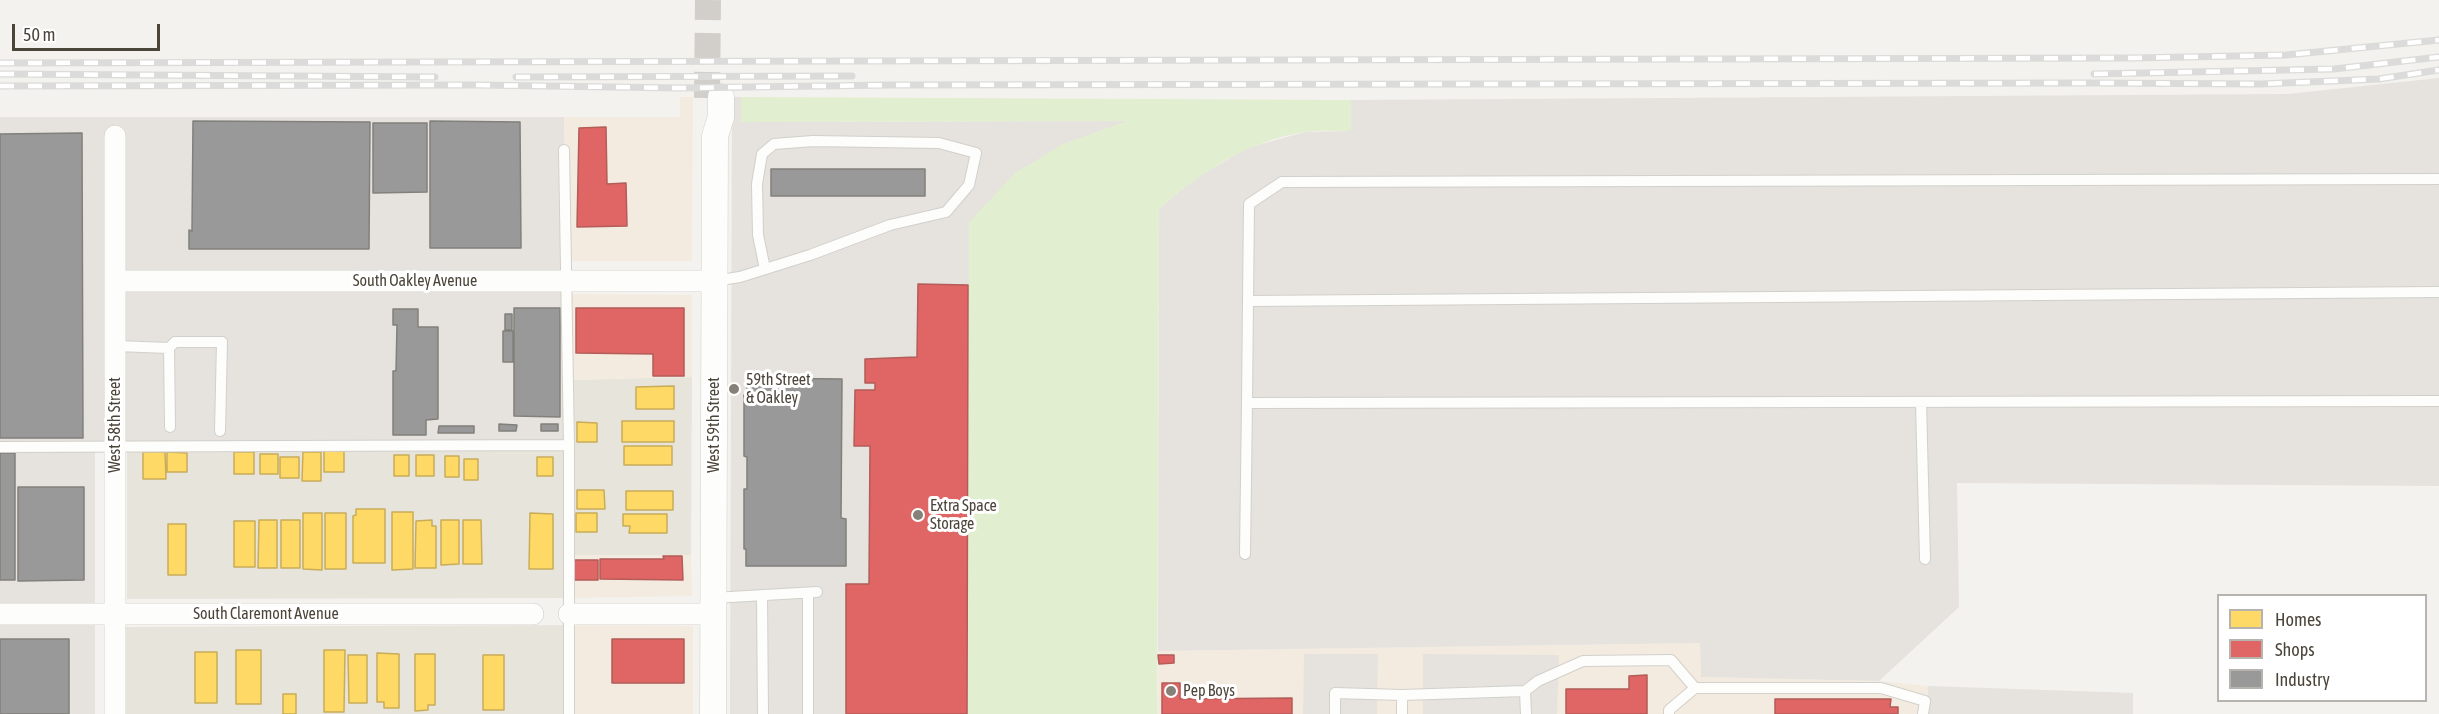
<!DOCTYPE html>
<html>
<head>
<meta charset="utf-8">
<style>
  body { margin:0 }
  #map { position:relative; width:2439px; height:714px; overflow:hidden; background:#f4f2ee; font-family:"Asap Condensed",sans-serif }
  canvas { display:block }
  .legend { position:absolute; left:2217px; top:594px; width:210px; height:108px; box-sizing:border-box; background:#fff; border:2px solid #b7b4b0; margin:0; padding:8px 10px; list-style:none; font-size:18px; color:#4b4439 }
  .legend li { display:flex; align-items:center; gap:12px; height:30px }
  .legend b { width:30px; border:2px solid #b7b4b0 }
  .scale { position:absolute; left:12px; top:24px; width:148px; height:27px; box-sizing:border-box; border:3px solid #4b4439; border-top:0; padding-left:8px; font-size:18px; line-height:21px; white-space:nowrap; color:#4b4439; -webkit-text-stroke:4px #fff; paint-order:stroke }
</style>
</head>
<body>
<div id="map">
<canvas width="2439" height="714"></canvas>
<ul class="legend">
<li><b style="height:16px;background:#ffd966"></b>Homes</li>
<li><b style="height:16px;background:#e06666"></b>Shops</li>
<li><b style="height:16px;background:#999"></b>Industry</li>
</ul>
<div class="scale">50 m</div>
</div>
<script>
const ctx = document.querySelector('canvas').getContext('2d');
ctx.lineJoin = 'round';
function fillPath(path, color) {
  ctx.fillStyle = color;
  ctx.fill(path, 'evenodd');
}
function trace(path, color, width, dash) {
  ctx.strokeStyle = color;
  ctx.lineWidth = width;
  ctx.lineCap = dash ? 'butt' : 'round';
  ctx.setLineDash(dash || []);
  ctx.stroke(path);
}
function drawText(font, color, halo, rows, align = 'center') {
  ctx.font = font + ' "Asap Condensed",sans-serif';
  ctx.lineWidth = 6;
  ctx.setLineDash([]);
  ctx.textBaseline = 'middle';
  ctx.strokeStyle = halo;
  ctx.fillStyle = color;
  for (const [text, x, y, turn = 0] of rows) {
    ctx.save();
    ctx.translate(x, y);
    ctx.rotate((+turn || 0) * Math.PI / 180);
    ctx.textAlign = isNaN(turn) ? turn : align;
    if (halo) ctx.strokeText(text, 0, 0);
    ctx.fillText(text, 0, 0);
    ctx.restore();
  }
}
fillPath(new Path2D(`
  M692,377L691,555H569V598L127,599V446L568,380Z
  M569,625V714H126V627Z`), '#e7e4dc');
fillPath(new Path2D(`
  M680,97H693L692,261H566L564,117H680Z
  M566,294L692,295V377L568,380Z
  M569,555H691L692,596L569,598Z
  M569,625L693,626V714H569Z
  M1700,643L1701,677L1879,681L1928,686L2133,693V714H1157L1158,651Z`), '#f3ebdf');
fillPath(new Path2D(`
  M2439,78V486L1957,483L1959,607L1879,681L1701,677L1700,643L1158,651L1159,209L1193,180L1247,148L1305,132L1351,131V100L2288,94Z
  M732,97H741L742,122L1129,121L1061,145L966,714H730Z
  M0,117H564L569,445L95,446V714H0Z`), '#e6e2de');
fillPath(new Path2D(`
  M741,97L1351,100V131C1336,131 1319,130 1304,132C1248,141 1201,172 1159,209L1157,714H967L969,222L1015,173L1061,145L1127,121L741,122Z`), '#e1eecf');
fillPath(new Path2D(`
  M149,315H238L236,433L147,432Z
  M743,611L841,613V714H744Z
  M1304,654H1378L1377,714H1303Z
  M1423,654L1559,655L1557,714H1423Z
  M1928,686L2133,693V714H1928Z`), '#e6e3df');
const homes = new Path2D(`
  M674,386V409H636V387Z
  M622,421H674V442H622Z
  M577,422L597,423V442H577Z
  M624,446H672V465H624Z
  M324,450L344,451V472H324Z
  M143,452H165L166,479H143Z
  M167,452L187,453V472H167Z
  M234,452H254V474H234Z
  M303,452H321V481H302Z
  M260,454H278V474H260Z
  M394,455H409V476H394Z
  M416,455H434V476H416Z
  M445,456H459V477H445Z
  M280,457H299V478H280Z
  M537,457H553V476H537Z
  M464,459H478V480H464Z
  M577,490H604L605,509H577Z
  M626,491H673V510H626Z
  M356,509H385V563H353V516L356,515Z
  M392,512H413V569L392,570Z
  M303,513H322V570L303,569Z
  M325,513H346V569H325Z
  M530,513L553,514V569H529Z
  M576,513H597V532H576Z
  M623,514H667V533H629L630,526H623Z
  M259,520H277V568H258Z
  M281,520H300V568H281Z
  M432,520V526H436V568H415L416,521Z
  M441,520H459V564L441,565Z
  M463,520H481L482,564H463Z
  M234,521H255V567H234Z
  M168,524H186V575H168Z
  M236,650H261V704H236Z
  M324,650H345L344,712H324Z
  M195,652H217V703H195Z
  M377,653L399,654V708H384V702H377Z
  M415,654H435V705H428V710L415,711Z
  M348,655H367V703H349Z
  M483,655H504V710H483Z
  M283,694H296V714H283Z`);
fillPath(homes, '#ffd966');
trace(homes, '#c9ac58', 1.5);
const shops = new Path2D(`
  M606,127L607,184L626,183L627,226L577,227L579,128Z
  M918,284L968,285L967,714H846V584H869L870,446H854L855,390H875V383H865V359L917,357Z
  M576,308H684V376H653V354L576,353Z
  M663,556H682L683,580L600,579V559H664Z
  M574,560H598V580H574Z
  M612,639H684V683H612Z
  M1158,655H1174V663L1159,664Z
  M1647,675V714H1566V689H1629V676Z
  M1162,683H1180V699L1292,698V714H1162Z
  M1775,699H1891L1890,707H1898V714H1775Z`);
fillPath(shops, '#e06666');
trace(shops, '#b35c58', 1.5);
const industry = new Path2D(`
  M193,121L370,122L369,249H189V230L192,231Z
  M430,121L520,122L521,248H430Z
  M373,123H427V192L373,193Z
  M82,133L83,438H0V134Z
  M771,169H925V196H771Z
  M514,308H560V417L514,416Z
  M393,309H418V327H438V419L426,420V435H393V371H396L397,325H393Z
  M505,314H512V330H505Z
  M503,331H513V362H503Z
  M747,378L842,379L841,518L846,519V566H746V549H744V489H747V457L744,456V395H747Z
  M499,424L517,425L516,431H499Z
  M541,424H558V431H541Z
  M439,426H474V433H438Z
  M0,453H15V580H0Z
  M18,487H84V580L18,581Z
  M0,639H69V714H0Z`);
fillPath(industry, '#999');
trace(industry, '#82807c', 1.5);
trace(new Path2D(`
  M707,98L708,0`), '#d2cfca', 26, [26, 13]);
const service = new Path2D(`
  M564,150L569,445V714
  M714,281L740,277L810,255L890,225L946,212L969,185L976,153L939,143L813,141L774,144L762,154L757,184L758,235L765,269
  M1248,301L1249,204L1282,182L2439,179
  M116,346L169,348L175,342H222L220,431
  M169,348L170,427
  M1921,402L1925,559
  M1247,403L1248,301L2439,292
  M0,447L569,445
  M1245,554L1247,403L2439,401
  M808,593V714
  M762,595L763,714
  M713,598L817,592
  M1525,691L1526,714
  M1402,695L1525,691L1538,681L1583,661L1671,660L1695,688
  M1335,714V693L1402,695V714
  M1669,714V710L1695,688H1881L1925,701L1923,714`);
const minor = new Path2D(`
  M116,281H714
  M0,614H533
  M569,614H713
  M115,714V136`);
const tertiary = new Path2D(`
  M713,714L715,136L721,117V97`);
trace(service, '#d2d0cb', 12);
trace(minor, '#d2d0cb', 22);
trace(tertiary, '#d2d0cb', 27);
trace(service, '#fdfdfc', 10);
trace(minor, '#fdfdfc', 21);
trace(tertiary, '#fdfdfc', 26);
const rail = new Path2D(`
  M0,63L2134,58L2286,55L2439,40
  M0,74L435,77
  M2094,74L2334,69L2439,57
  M516,77L852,76
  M0,86L478,85L679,88L891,85L2094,83L2261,84L2379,79L2439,70`);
trace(rail, '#dbdbda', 7);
trace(rail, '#fff', 4.5, [14]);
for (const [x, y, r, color] of [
  [734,389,6,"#868178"],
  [918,515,6,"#868178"],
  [1171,691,6,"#868178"]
]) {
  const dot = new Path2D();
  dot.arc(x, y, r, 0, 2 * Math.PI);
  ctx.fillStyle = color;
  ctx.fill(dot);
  trace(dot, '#fff', 2);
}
drawText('16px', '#4b4439', '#fff', [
  ["South Oakley Avenue",415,281],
  ["West 58th Street",115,425,-90],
  ["West 59th Street",714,425,-90],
  ["South Claremont Avenue",266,614]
]);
drawText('16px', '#4b4439', '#fff', [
  ["59th Street",746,380],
  ["& Oakley",746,398],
  ["Extra Space",930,506],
  ["Storage",930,524],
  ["Pep Boys",1183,691]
], 'left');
</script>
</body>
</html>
